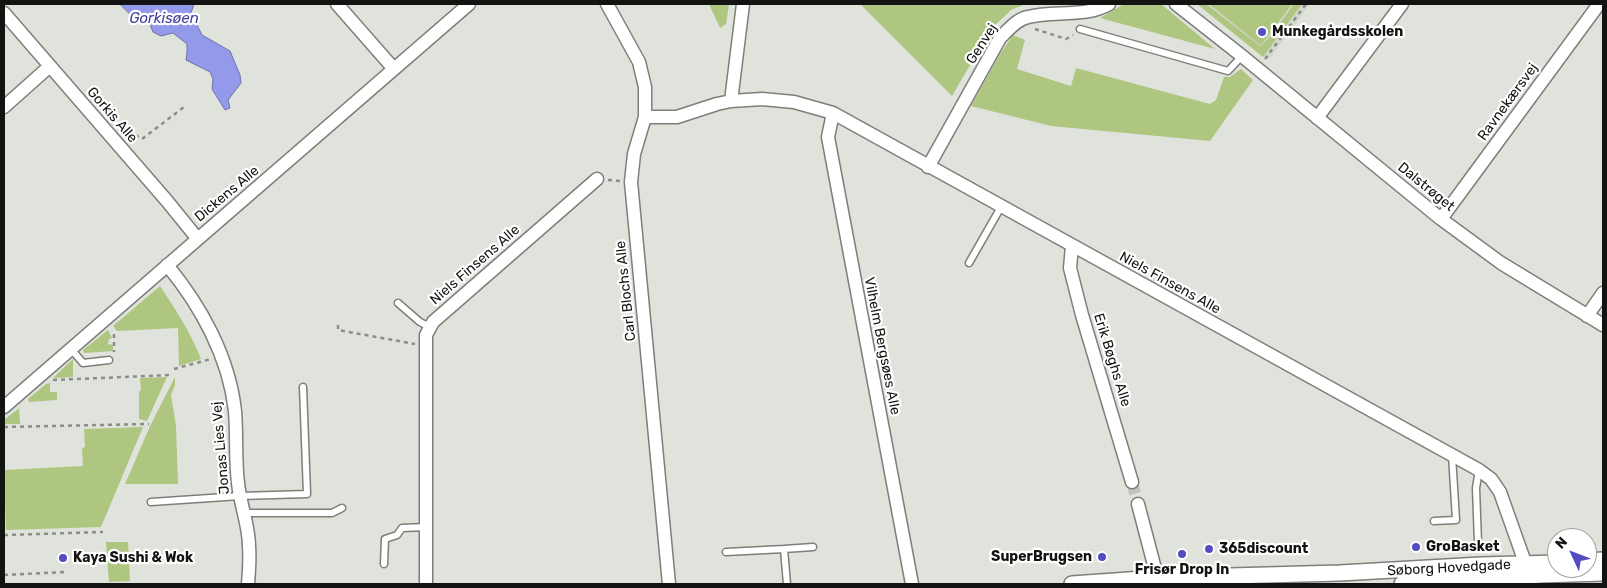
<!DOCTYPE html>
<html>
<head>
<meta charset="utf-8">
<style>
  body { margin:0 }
  #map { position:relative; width:1607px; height:588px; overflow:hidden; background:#e0e3dc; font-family:Rubik,sans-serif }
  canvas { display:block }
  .frame { position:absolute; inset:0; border:5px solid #131412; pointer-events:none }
  .north { position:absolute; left:1547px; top:528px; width:50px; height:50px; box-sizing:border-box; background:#fff; border:1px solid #a1a1a0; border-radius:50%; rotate:313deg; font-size:14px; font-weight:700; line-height:20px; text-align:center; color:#131412 }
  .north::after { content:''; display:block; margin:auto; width:18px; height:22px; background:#534cc3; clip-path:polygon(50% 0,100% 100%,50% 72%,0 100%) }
</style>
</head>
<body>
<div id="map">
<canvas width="1607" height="588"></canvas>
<div class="frame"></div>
<div class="north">N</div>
</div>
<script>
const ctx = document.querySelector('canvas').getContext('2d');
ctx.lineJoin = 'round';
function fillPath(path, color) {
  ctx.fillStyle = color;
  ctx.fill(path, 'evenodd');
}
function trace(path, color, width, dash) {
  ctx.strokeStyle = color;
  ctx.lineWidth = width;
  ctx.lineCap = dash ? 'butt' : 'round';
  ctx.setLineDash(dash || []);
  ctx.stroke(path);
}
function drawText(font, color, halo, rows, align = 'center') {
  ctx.font = font + ' Rubik,sans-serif';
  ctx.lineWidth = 4.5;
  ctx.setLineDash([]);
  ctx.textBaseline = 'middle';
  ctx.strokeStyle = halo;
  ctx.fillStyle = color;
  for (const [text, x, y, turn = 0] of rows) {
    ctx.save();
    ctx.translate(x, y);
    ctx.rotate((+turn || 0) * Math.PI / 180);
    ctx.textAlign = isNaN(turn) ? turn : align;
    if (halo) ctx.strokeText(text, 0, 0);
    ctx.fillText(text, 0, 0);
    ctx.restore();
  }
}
fillPath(new Path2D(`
  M1199,4H1310L1269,60Z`), '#d2d8ca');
fillPath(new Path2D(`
  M709,4H729L726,24L720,28Z
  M860,4H1026L1011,10L991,29L952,96Z
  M1124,4H1161L1215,49L1100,18Z
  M1197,4H1206L1260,46L1268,39L1294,4H1302L1263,57Z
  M1209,4H1292L1266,39L1260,45Z
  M1013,35L1025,40L1017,69L1071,86L1076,68L1210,104L1216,100L1224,77H1230L1241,69L1253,80L1210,141L1051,126L971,106L1000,54Z
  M160,286C176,310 191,333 201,359L179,366L178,328L117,331L113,326Z
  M108,330L112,338L109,339L108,344L113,345V351L84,353L83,350Z
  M73,359V377L53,378Z
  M167,377L147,421L139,419V392L141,390L140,378Z
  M175,377V385L171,395L176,426L178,484H125L151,424Z
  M50,383V392H57V400L29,402L28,399L46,384Z
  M19,408L20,424H4V420Z
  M143,427L101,527L6,530L4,470L83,466L82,448L85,447L84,429Z
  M106,542H128L130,581L109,582Z`), '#aec680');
const water = new Path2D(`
  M120,4H194L191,13L202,35L230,51L240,75L241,83L228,100L230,108L225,110L212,89L213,79L210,72L186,60L187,53V44L173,33L161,36L153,32L149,22L136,20Z`);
fillPath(water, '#949aea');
trace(water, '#6d72a9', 1);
trace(new Path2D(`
  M1132,482L1138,504`), '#c1c4be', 12, [12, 6]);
const service = new Path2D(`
  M1080,29L1228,71L1242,56
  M969,263L1001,207
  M398,303L420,322L430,327
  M71,349L83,363L109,360
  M151,502L240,496L307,494L303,387
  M244,513H332L342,508
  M1434,521L1456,520L1452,455
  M1478,543L1476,488L1479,470
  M784,549L813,547
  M726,552L784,549L787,584
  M384,564L385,539L397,535L402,528L426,527`);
const minor = new Path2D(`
  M337,4L394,69
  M607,4L639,62L645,87V117L634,154L631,182L669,584
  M1176,4L1242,56L1441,219L1501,263L1603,325
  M4,13L167,201L197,238
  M731,101L743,4
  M4,107L50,66
  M833,113L828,137L912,584
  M645,117H677L717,104L731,101L762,99L794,102L833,113L1479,470L1491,479L1500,492L1528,571
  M1317,118L1402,4
  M928,167L1000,38C1008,30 1017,19 1028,17C1053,10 1085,18 1109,4
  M1441,219L1599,4
  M1072,246L1070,268L1082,315L1132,482
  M167,265C201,306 229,357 235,411C237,435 235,459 238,483C240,504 249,525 249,546C250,559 249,572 248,584
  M1587,316L1603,293
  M4,407L469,4
  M1138,504L1159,584
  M426,584V335L433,322L597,179`);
const tertiary = new Path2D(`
  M1587,561L1603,560
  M1072,584L1157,578L1340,573L1481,565L1557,563
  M1402,584L1541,575L1603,573`);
trace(service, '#7d7f79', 9);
trace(minor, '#7d7f79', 15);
trace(tertiary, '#7d7f79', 18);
trace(new Path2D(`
  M1035,29L1066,39L1073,35
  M1265,59L1306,4
  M129,140L135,135L142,139L184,107
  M608,180L620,181
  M338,325V330L415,344
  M114,334V352
  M174,369L211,359
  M53,380L171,375
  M4,427L149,424
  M4,535L103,532
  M4,575L65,572`), '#8b8d88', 2.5, [4, 4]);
trace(service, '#fff', 6);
trace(minor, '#fff', 12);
trace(tertiary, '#fff', 15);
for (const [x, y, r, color] of [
  [1262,32,5,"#534cc3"],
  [1416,547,5,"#534cc3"],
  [1209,549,5,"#534cc3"],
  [1182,554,5,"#534cc3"],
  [1102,557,5,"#534cc3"],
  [63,558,5,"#534cc3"]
]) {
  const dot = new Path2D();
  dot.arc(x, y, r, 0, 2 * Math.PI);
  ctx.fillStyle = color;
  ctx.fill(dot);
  trace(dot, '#fff', 2);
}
drawText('bold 14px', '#131412', '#fff', [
  ["Munkegårdsskolen",1272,32],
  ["GroBasket",1426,547],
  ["365discount",1219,549],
  ["SuperBrugsen",1092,557,"right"],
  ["Kaya Sushi & Wok",73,558],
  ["Frisør Drop In",1182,570,"center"]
], 'left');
drawText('14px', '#131412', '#fff', [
  ["Genvej",982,44,-57],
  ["Ravnekærsvej",1508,102,-54],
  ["Gorkis Alle",112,115,49],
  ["Dalstrøget",1426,187,39],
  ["Dickens Alle",227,194,-40],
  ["Niels Finsens Alle",475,265,-41],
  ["Niels Finsens Alle",1170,283,29],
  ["Carl Blochs Alle",626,291,-96],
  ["Vilhelm Bergsøes Alle",882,346,79],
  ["Erik Bøghs Alle",1112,360,73],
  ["Jonas Lies Vej",221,448,-95],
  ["Søborg Hovedgade",1449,568,-3]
]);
drawText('italic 15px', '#433f9c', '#fff', [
  ["Gorkisøen",164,19]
]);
</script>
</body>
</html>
